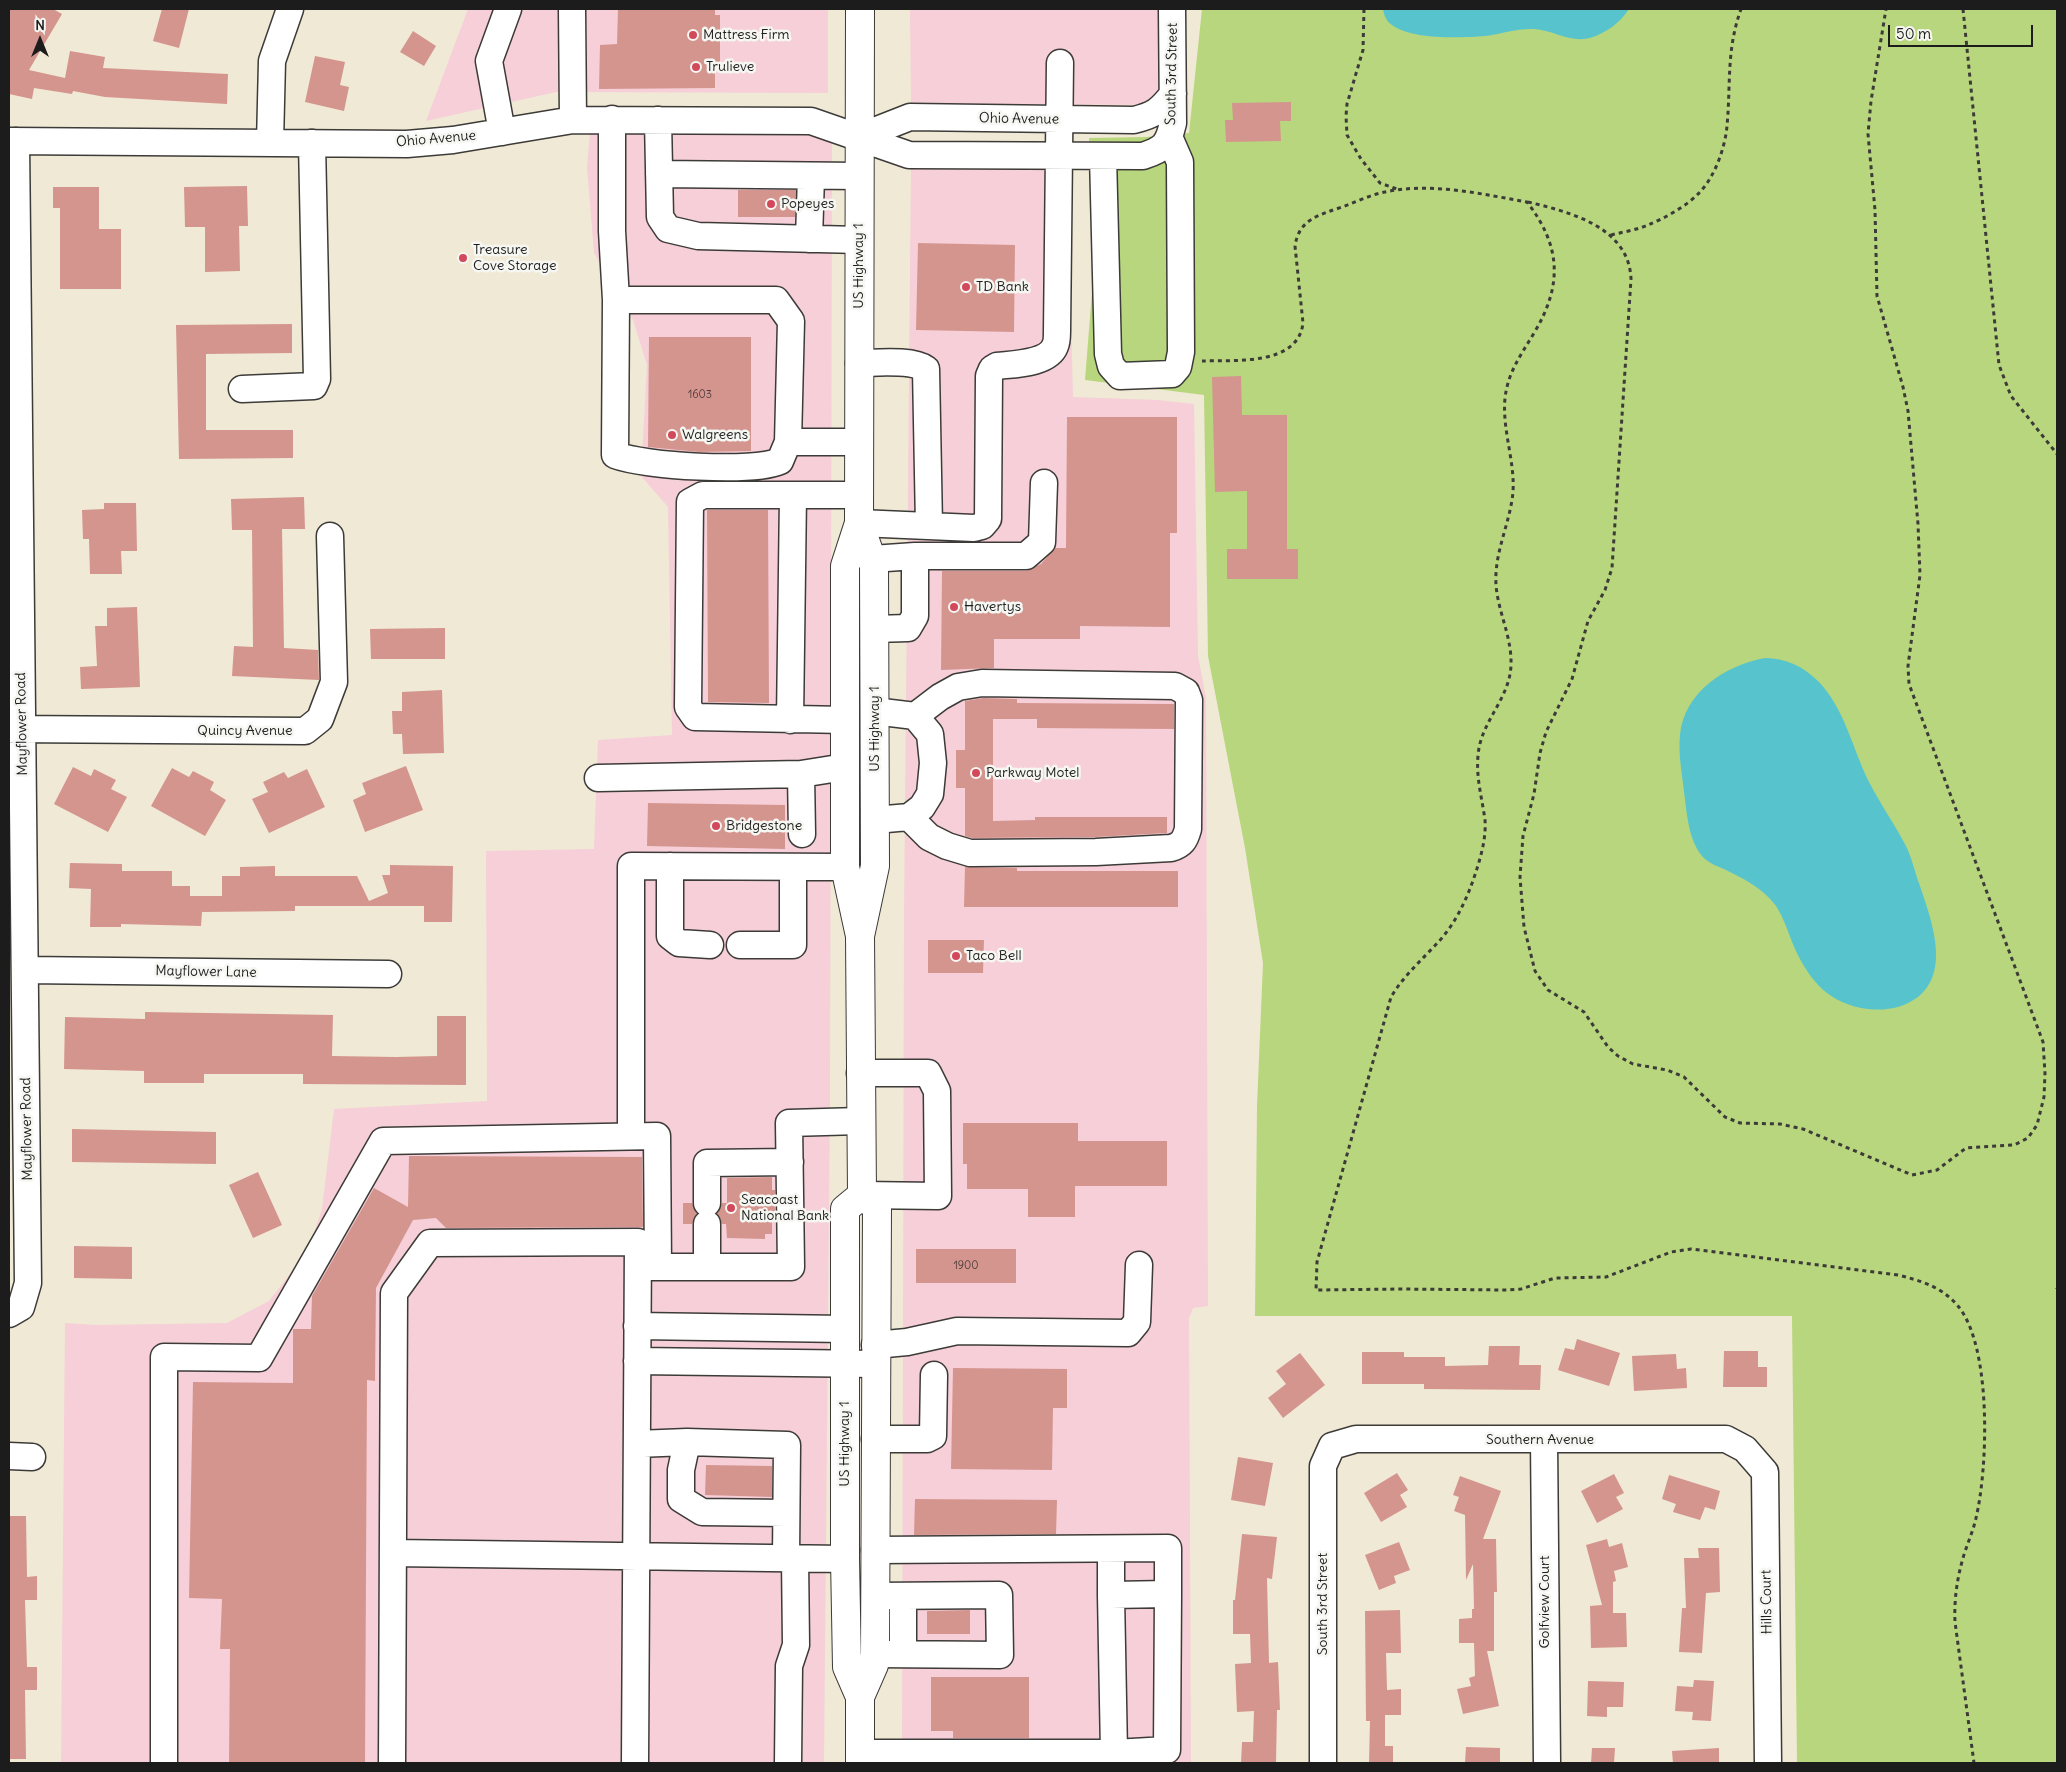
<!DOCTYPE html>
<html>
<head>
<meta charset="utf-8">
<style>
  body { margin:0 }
  #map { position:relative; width:2066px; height:1772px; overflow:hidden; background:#f0e9d5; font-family:Delius,sans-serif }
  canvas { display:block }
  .frame { position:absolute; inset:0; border:10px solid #1c1c1c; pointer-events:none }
  .north { position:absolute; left:15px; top:15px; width:50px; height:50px; -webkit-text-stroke:4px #f6f6f2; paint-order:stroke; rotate:0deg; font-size:14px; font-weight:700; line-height:20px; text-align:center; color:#1c1c1c }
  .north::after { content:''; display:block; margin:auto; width:18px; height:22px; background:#1c1c1c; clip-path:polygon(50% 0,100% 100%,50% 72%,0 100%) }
  .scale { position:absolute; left:1888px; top:25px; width:145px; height:22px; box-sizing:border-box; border:2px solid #1c1c1c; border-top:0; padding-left:6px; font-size:15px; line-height:18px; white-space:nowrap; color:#1c1c1c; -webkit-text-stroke:4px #f6f6f2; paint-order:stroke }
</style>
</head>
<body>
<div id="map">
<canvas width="2066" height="1772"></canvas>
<div class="frame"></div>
<div class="north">N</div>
<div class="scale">50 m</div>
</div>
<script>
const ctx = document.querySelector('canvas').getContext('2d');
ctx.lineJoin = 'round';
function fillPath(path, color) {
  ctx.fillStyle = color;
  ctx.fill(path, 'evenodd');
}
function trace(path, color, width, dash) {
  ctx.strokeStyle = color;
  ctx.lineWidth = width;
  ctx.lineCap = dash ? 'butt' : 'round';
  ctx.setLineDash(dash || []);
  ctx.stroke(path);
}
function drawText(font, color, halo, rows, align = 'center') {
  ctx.font = font + ' Delius,sans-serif';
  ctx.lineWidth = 5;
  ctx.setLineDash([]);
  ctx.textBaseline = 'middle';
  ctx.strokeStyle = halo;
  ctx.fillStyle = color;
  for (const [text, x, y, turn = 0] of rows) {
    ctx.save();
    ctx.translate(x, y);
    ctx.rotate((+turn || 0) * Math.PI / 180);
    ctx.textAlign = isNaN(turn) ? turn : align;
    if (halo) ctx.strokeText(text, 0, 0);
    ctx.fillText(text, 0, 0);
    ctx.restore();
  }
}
fillPath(new Path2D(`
  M468,9H828V93L556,92L426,121Z
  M910,9H1160V105L911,104Z
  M590,131L810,134L832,140L830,1101L824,1763H61L65,1323L96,1325L227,1323L269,1301L308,1251L322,1209L334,1109L487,1101L486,851L594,849L598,740L672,735L668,507L641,476L647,365L633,320L594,253L587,167Z
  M911,164H1067L1073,397L1158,400L1194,404L1198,656L1206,698L1208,1306L1193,1308L1189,1318L1191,1763H902L904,915Z`), '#f6cfd8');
fillPath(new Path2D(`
  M1202,9H2057V1763H1797L1792,1316H1255L1257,1106L1263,963L1245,848L1208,656L1204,395L1085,380L1096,242L1089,138L1146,137L1189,133Z`), '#b8d67d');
fillPath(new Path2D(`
  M1383,9H1629C1620,23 1606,33 1590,38C1570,43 1553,30 1534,29C1518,28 1501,34 1485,36C1461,38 1412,40 1392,25C1386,21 1384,15 1383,9Z
  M1765,658C1787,658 1804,667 1819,682C1845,710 1852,747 1868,780C1879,802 1894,823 1906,846C1912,858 1915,873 1920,886C1931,919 1951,971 1918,997C1903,1008 1886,1011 1868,1009C1830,1004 1811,983 1795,949C1789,935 1784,918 1776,906C1764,889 1744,879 1726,870C1717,866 1708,863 1702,856C1688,839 1687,813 1684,792C1682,774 1678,753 1680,735C1684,692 1726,665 1765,658Z`), '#57c4cd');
fillPath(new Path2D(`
  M9,9H53L62,14L29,70L65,78L70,51L105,57L103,68L228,74L227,104L105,97L73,91L72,94L34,88L32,99L9,94Z
  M162,9H189L179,48L153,41Z
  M618,9H715V15H720V62H715V88L599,89L600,45L617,44Z
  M413,31L436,46L424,66L400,52Z
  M315,56L345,62L340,85L349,87L344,111L305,102Z
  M1291,102V121H1280L1281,141L1226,142L1225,120H1233L1232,103Z
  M247,186L248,226H239L240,271L205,272V227H185L184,187Z
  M53,187H99V229H121V289H60V208H53Z
  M738,190H796L795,217H738Z
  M918,243L1015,245L1014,332L916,330Z
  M292,324V353L206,354V430H293V458L179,459L176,325Z
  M649,337H751V451L699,452L648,447Z
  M1241,376L1242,415H1287V549H1298V579H1227V549H1247V491L1215,492L1212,377Z
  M1067,417H1177V533H1170V627L1080,626V639H994V668L941,670L942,571H1026L1041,564L1055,548H1066Z
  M304,497L305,529H282L284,648L318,650L319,680L232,676L234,646L253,647L252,530H232L231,499Z
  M104,503H136L137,551H121L122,574H90L89,539H83L82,510L104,509Z
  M707,510H768L769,703L708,702Z
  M137,607L140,687L81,689L80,667L97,666L95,626H107V608Z
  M445,628V659H371L370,629Z
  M442,690L444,753L403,754L402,734H393L392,711H402V692Z
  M983,698L1017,699V703L1174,704V729L1037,728V719H993V821L1035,820V817H1167V833L1096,837L972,838L965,836V788H956V750H965V701Z
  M406,766L423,810L365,832L353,800L366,794L362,783Z
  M73,767L91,776L94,769L116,780L111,789L127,797L108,832L54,804Z
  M172,768L189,777L193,771L214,782L210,790L226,800L205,836L151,806Z
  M307,769L325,807L269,833L252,799L268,792L263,782L284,772L288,778Z
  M648,803L785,805V849L647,846Z
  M70,863L122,864V871H172V886H190V896H222V876H240V867L275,866V876H357L369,901L388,893L382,875H390V865L453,866L452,922H424V906H295V911L202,912L201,926L121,924V927H90L91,889L69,888Z
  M965,867L1017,868V871H1178V907H964Z
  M928,940H984L983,973H928Z
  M145,1012L333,1015L332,1056L396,1057L437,1056V1016H466V1085L303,1084V1074H204V1083H144V1071L64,1069L65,1017L145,1019Z
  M963,1123H1078V1141H1167V1186H1075V1217H1028V1189H967V1164H963Z
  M72,1129L216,1132V1164L72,1162Z
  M409,1156L642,1157L643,1227L446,1228L436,1218L413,1220L376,1288L375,1381L367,1380L365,1763H229L230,1649H220L222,1599L189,1598L193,1382L293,1383V1329H311L312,1296L374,1188L408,1207Z
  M258,1172L282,1225L253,1238L229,1185Z
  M772,1177V1190H775V1220H772V1234H765V1239L727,1238L726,1224H722L717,1214L722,1203H727V1178Z
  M683,1203H692L697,1214L692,1224H683Z
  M74,1246L132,1247V1279L74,1278Z
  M916,1249H1016V1283H916Z
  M1577,1339L1620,1353L1609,1386L1558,1370L1565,1348L1574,1350Z
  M1489,1346H1520L1519,1365H1541L1540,1390L1424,1389V1384H1362V1352H1404V1357H1445V1366L1488,1365Z
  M1724,1351H1758V1367H1767V1387H1723Z
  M1300,1353L1325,1385L1283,1418L1268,1398L1286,1384L1276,1371Z
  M1676,1354L1677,1369L1686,1368L1687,1388L1634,1391L1632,1356Z
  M953,1368L1067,1369V1408H1053L1052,1470L951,1469Z
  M1238,1457L1273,1463L1265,1506L1231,1500Z
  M706,1465L772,1466V1497L705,1495Z
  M1397,1473L1408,1490L1400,1495L1407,1507L1381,1522L1364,1493Z
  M1614,1474L1624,1493L1616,1497L1623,1509L1597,1523L1581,1491Z
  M1669,1475L1720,1491L1715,1510L1705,1507L1700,1520L1673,1512L1676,1504L1662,1499Z
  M1460,1476L1501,1491L1483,1539H1496L1497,1592H1494V1651H1487L1499,1706L1463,1714L1457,1689L1471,1686L1469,1678L1475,1676L1474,1643H1459V1619L1472,1618V1609H1474L1473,1564L1466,1580L1465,1515L1454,1511L1459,1497L1453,1495Z
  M915,1499L1057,1500L1056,1534L914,1535Z
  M9,1516H26L27,1577L37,1576V1600H25L27,1667H37V1690H25L26,1759H9Z
  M1242,1534L1277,1537L1272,1579L1267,1578L1269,1663L1278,1662L1280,1710H1277L1276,1763H1241L1242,1742H1253L1254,1711L1237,1712L1235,1664L1251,1663L1250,1634H1233V1600H1235Z
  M1607,1539L1609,1547L1622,1543L1628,1567L1614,1571L1616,1581L1613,1582V1613H1626L1627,1647L1591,1648L1590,1606L1602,1605L1586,1545Z
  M1399,1542L1410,1570L1394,1576L1396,1583L1379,1590L1365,1555Z
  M1698,1548H1719L1720,1592L1706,1593L1702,1653L1679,1652L1682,1608H1686L1684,1558H1699Z
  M970,1610V1634H927V1611Z
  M1400,1610L1401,1653H1386L1387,1690L1401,1689V1715H1385V1746H1393V1763H1369L1370,1721H1366L1365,1611Z
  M931,1677H1029V1738H953V1731H931Z
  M1694,1680L1714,1681L1711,1721L1692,1720L1693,1712L1675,1711L1677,1686L1693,1687Z
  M1588,1681L1624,1682L1623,1707H1607V1717L1587,1716Z
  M1466,1747L1500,1748V1763H1465Z
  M1592,1748H1615L1614,1763H1591Z
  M1719,1748V1763H1673L1672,1751Z`), '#d4958e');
const minor = new Path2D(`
  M572,9L573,120
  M612,119V231L616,300
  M658,120L660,217L668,229L698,236L859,240
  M502,132L489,61L508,9
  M859,137L910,117L1134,120C1154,115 1160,111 1173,94
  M9,141L407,144L453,140L573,120L811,121L909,155L1143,156C1164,149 1168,145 1173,123L1172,9
  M270,143L272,61L290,9
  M1103,156L1108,354L1111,366L1120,376L1172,374L1178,367L1181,352L1180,162L1170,139
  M659,174L859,176
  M809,239L811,176
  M859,363C876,363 912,359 926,369L929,526
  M242,389L314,386L317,379L312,143
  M788,442L780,461C754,473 644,466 615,455L616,300H776L791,321L788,442H859
  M859,523L974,528L982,526L988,519L989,376L992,369L997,366C1013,364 1048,364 1055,346C1057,342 1057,335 1057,331L1060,63
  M915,556H1026L1042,542L1044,483
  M872,559L915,556V616L908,628L874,629
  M874,711L915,716L930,734L933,763L930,794L922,807L909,817L875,820
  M790,720L793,495
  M845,720L695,717L688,707L690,502L703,495H859
  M9,729L305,731L320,719L334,682L330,536
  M801,774L802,834
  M598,778L801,774L845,767
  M909,817L929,837L947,846L970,853L1096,852L1171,848C1182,845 1185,840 1188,829L1189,700L1186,692L1175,686L982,683L958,687L940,697L915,716
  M670,866V936L679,943L710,945
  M740,945H793V867
  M25,970L388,974
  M860,1073H928L937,1091L938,1196L862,1195
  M631,1136V866L845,867
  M707,1203V1163L790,1162
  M707,1224V1267
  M641,1267H791L789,1123L860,1121
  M9,1314L21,1307L28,1283L16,141
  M637,1326L845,1329
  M875,1345L907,1342L957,1331L1128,1333L1137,1322L1139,1265
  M637,1361L875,1364
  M875,1439H927L933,1436L934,1375
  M1544,1440L1547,1763
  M687,1442L681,1470V1499L702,1512L786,1513
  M637,1444L687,1442L787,1445L786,1558
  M9,1456L32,1457
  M1111,1549V1595
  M875,1550L1168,1548V1594
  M393,1553L845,1559
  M875,1596L999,1595L1000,1655L875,1654
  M903,1653V1596
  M860,1753H1114L1167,1750L1168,1594L1111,1595L1114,1753
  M164,1763V1357L259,1358L383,1141L657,1136L658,1267
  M392,1763L394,1293L430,1243L638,1242L635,1763
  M788,1763L789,1666L796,1645L795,1558
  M1323,1763V1466L1332,1446L1356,1439H1726L1745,1449L1765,1472L1768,1763`);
const major = new Path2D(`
  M860,9L859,523L845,566V867L860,936
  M859,523L874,566L875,866L860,936L862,1195
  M860,1697L874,1665L875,1654L877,1207L862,1195
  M860,1763V1697L847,1667L845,1559V1209L862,1195`);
trace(minor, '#3c3b38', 29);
trace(major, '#3c3b38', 30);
trace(new Path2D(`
  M1364,9L1363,50L1347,104L1346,116L1347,135L1361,159L1380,183L1397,189
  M1963,9L1999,365L2011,396L2057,454
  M1528,202C1570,212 1629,227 1631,279L1612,568L1605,590L1588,621L1572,679L1546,732L1540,753L1534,794L1523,836L1520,877L1524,927L1535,971L1548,990L1584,1012L1608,1047L1618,1056L1633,1064L1667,1070L1684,1077L1725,1117L1740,1123L1780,1124L1803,1129L1912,1175L1937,1170L1966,1148L2014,1145L2028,1138L2037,1125L2044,1097L2045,1073L2043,1042L1909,684L1908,666L1920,575L1918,524L1908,411L1903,387L1877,296L1875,210L1868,134L1871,101L1886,9
  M1611,235C1623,232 1636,230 1648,225C1665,218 1687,206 1700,192C1715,176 1725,148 1727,126C1731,83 1726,51 1741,9
  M1202,361C1235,360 1298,366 1303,323L1295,246C1299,219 1319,215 1342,207C1356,202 1370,195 1385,192C1432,182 1481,194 1527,202C1561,246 1563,285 1534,333C1521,355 1508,372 1505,398C1502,430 1515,461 1513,492C1510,524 1494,552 1496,585C1498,612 1512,637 1511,665C1510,699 1480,722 1478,756C1476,778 1482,798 1485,820C1486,834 1483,848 1479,862C1471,889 1460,917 1441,939C1424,958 1404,975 1391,997L1317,1262L1316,1290L1401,1289L1507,1290L1521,1289L1555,1278L1606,1277L1671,1252L1691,1249L1898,1275C1922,1281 1942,1287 1958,1306C1992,1347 1988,1468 1976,1518C1973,1532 1967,1544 1963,1558C1957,1579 1954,1600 1955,1622L1974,1763
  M2057,1288V1289`), '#3c3b38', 3, [4, 4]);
trace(minor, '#fff', 26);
trace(major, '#fff', 28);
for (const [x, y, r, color] of [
  [693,35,5,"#d1495b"],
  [696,67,5,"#d1495b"],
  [771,204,5,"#d1495b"],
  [463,258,5,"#d1495b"],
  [966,287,5,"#d1495b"],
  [672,435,5,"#d1495b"],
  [954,607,5,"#d1495b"],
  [976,773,5,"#d1495b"],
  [716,826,5,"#d1495b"],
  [956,956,5,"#d1495b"],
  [731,1208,5,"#d1495b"]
]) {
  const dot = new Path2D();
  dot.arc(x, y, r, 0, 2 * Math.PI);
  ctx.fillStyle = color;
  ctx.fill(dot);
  trace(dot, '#f6f6f2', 2);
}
drawText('11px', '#4a3a38', null, [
  ["1603",700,395],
  ["1900",966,1266]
]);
drawText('14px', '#1c1c1c', '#f6f6f2', [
  ["Mattress Firm",703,35],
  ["Trulieve",706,67],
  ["Popeyes",781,204],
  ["Treasure",473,250],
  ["Cove Storage",473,266],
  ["TD Bank",976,287],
  ["Walgreens",682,435],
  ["Havertys",964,607],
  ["Parkway Motel",986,773],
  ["Bridgestone",726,826],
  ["Taco Bell",966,956],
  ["Seacoast",741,1200],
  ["National Bank",741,1216]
], 'left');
drawText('14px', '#1c1c1c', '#f6f6f2', [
  ["South 3rd Street",1172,74,-89],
  ["Ohio Avenue",1019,119,1],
  ["Ohio Avenue",436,139,-5],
  ["US Highway 1",859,266,-90],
  ["Mayflower Road",22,724,-91],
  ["US Highway 1",875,729,-90],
  ["Quincy Avenue",245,731],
  ["Mayflower Lane",206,972,1],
  ["Mayflower Road",27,1129,-91],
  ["Southern Avenue",1540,1440],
  ["US Highway 1",845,1444,-90],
  ["Golfview Court",1545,1602,-90],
  ["Hills Court",1767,1602,-91],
  ["South 3rd Street",1323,1604,-90]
]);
</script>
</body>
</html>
